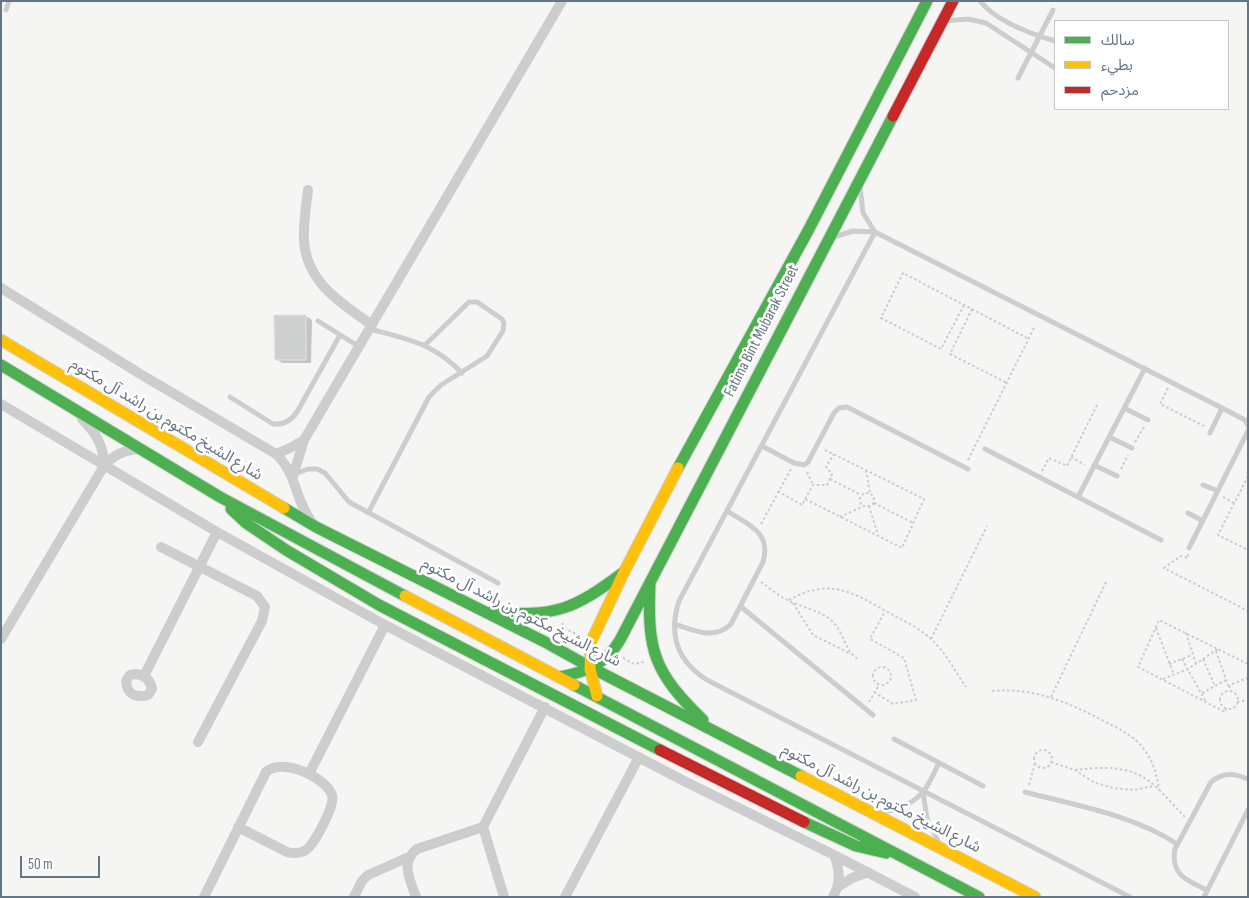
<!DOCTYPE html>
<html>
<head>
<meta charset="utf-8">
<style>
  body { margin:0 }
  #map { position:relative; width:1249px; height:898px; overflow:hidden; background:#f5f5f3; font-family:"Sofia Sans Condensed","Noto Sans Arabic",sans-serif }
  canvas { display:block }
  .frame { position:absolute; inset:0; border:2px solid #657583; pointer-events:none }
  .legend { position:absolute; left:1054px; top:20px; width:175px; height:90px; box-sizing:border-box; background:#fff; border:1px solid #c1c8cd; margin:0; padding:6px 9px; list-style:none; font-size:15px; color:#657583 }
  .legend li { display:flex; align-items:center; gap:10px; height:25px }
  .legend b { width:25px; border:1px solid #c1c8cd }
  .scale { position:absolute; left:20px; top:856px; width:80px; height:22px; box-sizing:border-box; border:2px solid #657583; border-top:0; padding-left:6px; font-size:15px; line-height:18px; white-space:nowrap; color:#657583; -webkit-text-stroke:4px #fff; paint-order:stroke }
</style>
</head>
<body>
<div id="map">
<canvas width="1249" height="898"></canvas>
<div class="frame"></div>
<ul class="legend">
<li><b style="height:6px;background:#4caf50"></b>سالك</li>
<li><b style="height:6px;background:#ffc107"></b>بطيء</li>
<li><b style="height:6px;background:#c62828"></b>مزدحم</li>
</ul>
<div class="scale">50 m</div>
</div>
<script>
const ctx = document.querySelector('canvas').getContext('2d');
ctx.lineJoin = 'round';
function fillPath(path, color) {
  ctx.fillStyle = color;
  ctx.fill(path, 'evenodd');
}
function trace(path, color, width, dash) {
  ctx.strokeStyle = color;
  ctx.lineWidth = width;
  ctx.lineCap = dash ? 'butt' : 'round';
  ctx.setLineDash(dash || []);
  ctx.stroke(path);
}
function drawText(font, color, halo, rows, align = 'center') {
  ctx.font = font + ' "Sofia Sans Condensed","Noto Sans Arabic",sans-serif';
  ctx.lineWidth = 5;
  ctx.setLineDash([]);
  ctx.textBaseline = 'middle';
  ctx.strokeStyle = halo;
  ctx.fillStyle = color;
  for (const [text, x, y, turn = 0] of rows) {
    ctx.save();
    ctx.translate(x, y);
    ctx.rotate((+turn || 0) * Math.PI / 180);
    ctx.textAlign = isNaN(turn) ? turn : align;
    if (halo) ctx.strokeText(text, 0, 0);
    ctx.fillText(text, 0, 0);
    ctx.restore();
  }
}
fillPath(new Path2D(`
  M306,316L312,320L311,363H282L276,359Z`), '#0003');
const building = new Path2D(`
  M274,315H306V360H275Z`);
fillPath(building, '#cecfcf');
trace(building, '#e4e4e3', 1);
const fast = new Path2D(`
  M1,365L220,497L405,596
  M678,468L809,229L927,1
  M284,508L316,527L545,642L590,667L801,776
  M231,509L246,523L286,550L379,605L660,750
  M650,583C647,652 654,672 703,720
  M492,612C556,617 573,610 624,572
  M560,677C586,672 606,664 620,640L893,116
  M574,685L979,897
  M804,822L856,846L886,853`);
const slow = new Path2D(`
  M1,340L284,508
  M405,596L574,685
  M597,696L590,669L591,642L624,572L678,468
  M801,776L1035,897`);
const jam = new Path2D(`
  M893,116L953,1
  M660,750L804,822`);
trace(fast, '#d2d3d2', 13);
trace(slow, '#d2d3d2', 13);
trace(jam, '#d2d3d2', 13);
trace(new Path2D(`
  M964,305L941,349L881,318L903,273L1029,339
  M972,309L950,354L1007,383
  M1168,388L1160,404L1204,426
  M1135,442L1144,427
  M1071,457L1085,465
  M968,460L1034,328
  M1121,469L1128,455
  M866,470L870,493
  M1042,471L1049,458L1067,466L1098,403
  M807,472L813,485
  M1248,476L1218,535L1248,550
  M830,479L861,495
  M778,491L802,505L805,499L902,548L924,499L823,449
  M1223,497L1234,503
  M805,499L813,485H827L832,474L826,467L834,454
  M874,503L913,523
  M869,506L878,535
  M840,517L864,506H869L873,504L874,497L870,493H864L860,498L861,504L864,506
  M761,524L791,469
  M1188,554V558L1181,556L1164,568L1248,611
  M761,582C771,589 782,599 794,603C807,609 821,611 832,621C844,632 844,650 858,659
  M789,600C832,576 855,594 893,615C906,622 921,629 932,640C946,653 955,671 966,687
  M793,603L813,635L851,654
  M562,623L566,629L580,636
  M1156,628L1174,675
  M1186,633L1196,664
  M931,639L987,526
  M1216,651L1229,688
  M623,658L634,664L644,662
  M1182,659L1205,700
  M1203,659L1215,686
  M1169,664L1192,655
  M873 676a9 9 0 1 1 18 0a9 9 0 1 1-18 0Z
  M1163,679L1188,669L1218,649
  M1229,688L1232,684L1248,678
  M992,691C1032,687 1067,702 1102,720C1117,728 1132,734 1143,748C1153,760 1157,775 1159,790
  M1220 700a9 9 0 1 1 18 0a9 9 0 1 1-18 0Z
  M874,692L893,704L916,700L904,658L870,639L885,611
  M1202,693L1226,680
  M1051,697L1107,580
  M869,702L879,685
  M1237,702L1248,700
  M1226,708L1225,712L1138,667L1159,620L1248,664
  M1034 759a9 9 0 1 1 18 0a9 9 0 1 1-18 0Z
  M1051,762L1075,770L1093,782L1113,788L1134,790L1154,786
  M1075,770C1100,767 1128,765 1149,781C1162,791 1173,805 1185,817
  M1029,785L1035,763`), '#cacbcb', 2, [2.5, 2.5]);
trace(new Path2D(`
  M980,1C996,21 1031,34 1055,41
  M6,10L9,1
  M945,21L968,19L986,23L1055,68
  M1018,78L1053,10
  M860,186L863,213L875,232
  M875,232L679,601C668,635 677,661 707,680L1130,897
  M834,237L853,231L875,232L1222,408L1245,420L1248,426
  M318,321L358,346
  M370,329C407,339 433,343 462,373
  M230,397L273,424C284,425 291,421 297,412L340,335
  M1124,408L1148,420
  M1210,433L1222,408
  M1109,437L1132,448
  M762,446L794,463L804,465L808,462L834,413L839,408L847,407L968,469
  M985,449L1161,540
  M1094,465L1117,476
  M295,474L308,469H317L325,473L349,502L498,583
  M1203,485L1218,491
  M1078,497L1145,368
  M368,513L429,397L441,385L487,356L503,331L504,323L502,319L477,302H469L425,345
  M1188,513L1203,521
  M1189,548L1248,431
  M740,606L873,715
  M674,624C693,630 714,641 731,624L763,562C772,532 747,524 727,511
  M894,739L983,786
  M923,792L927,819L939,843
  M1025,792C1074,805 1134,815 1177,844
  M879,813C894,811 913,804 923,792C930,784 934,772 939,763
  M1207,890C1188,881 1170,875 1175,849L1211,782C1223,772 1234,773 1248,779
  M1204,897L1248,810`), '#cccece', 5);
trace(new Path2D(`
  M308,190C306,207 303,224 304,241C307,283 341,303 372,325
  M1,288L142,375L276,454C298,475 294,499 312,522
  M1,404L217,532L385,625L684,781L834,855L915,897
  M82,419C96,433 104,446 104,466
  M276,454L290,448L304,440
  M293,476L304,440L562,1
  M161,547L257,596L265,607L262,621L198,742
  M1,639L104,466C114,454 125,450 140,449
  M134,674C144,674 150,679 152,689L148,695C136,698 127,695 126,681L130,675Z
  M144,676L217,532
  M309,774L385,625
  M483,827L545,707
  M839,886L852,878L868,872
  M204,897L266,772C281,757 326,777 332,795C336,805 314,844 306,850C299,854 294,854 287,852L238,827
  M354,897L362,881L368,875L409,857
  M416,897C410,880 400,862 417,849L483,827L504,897
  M565,897L639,757
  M833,897C841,882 840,870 834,855`), '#cccece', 10);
trace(fast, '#4caf50', 11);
trace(slow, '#ffc107', 11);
trace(jam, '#c62828', 11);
drawText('16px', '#657583', '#fff', [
  ["Fatima Bint Mubarak Street",762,331,-63],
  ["شارع الشيخ مكتوم بن راشد آل مكتوم",166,420,31],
  ["شارع الشيخ مكتوم بن راشد آل مكتوم",521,613,27],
  ["شارع الشيخ مكتوم بن راشد آل مكتوم",881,799,27]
]);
</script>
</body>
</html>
